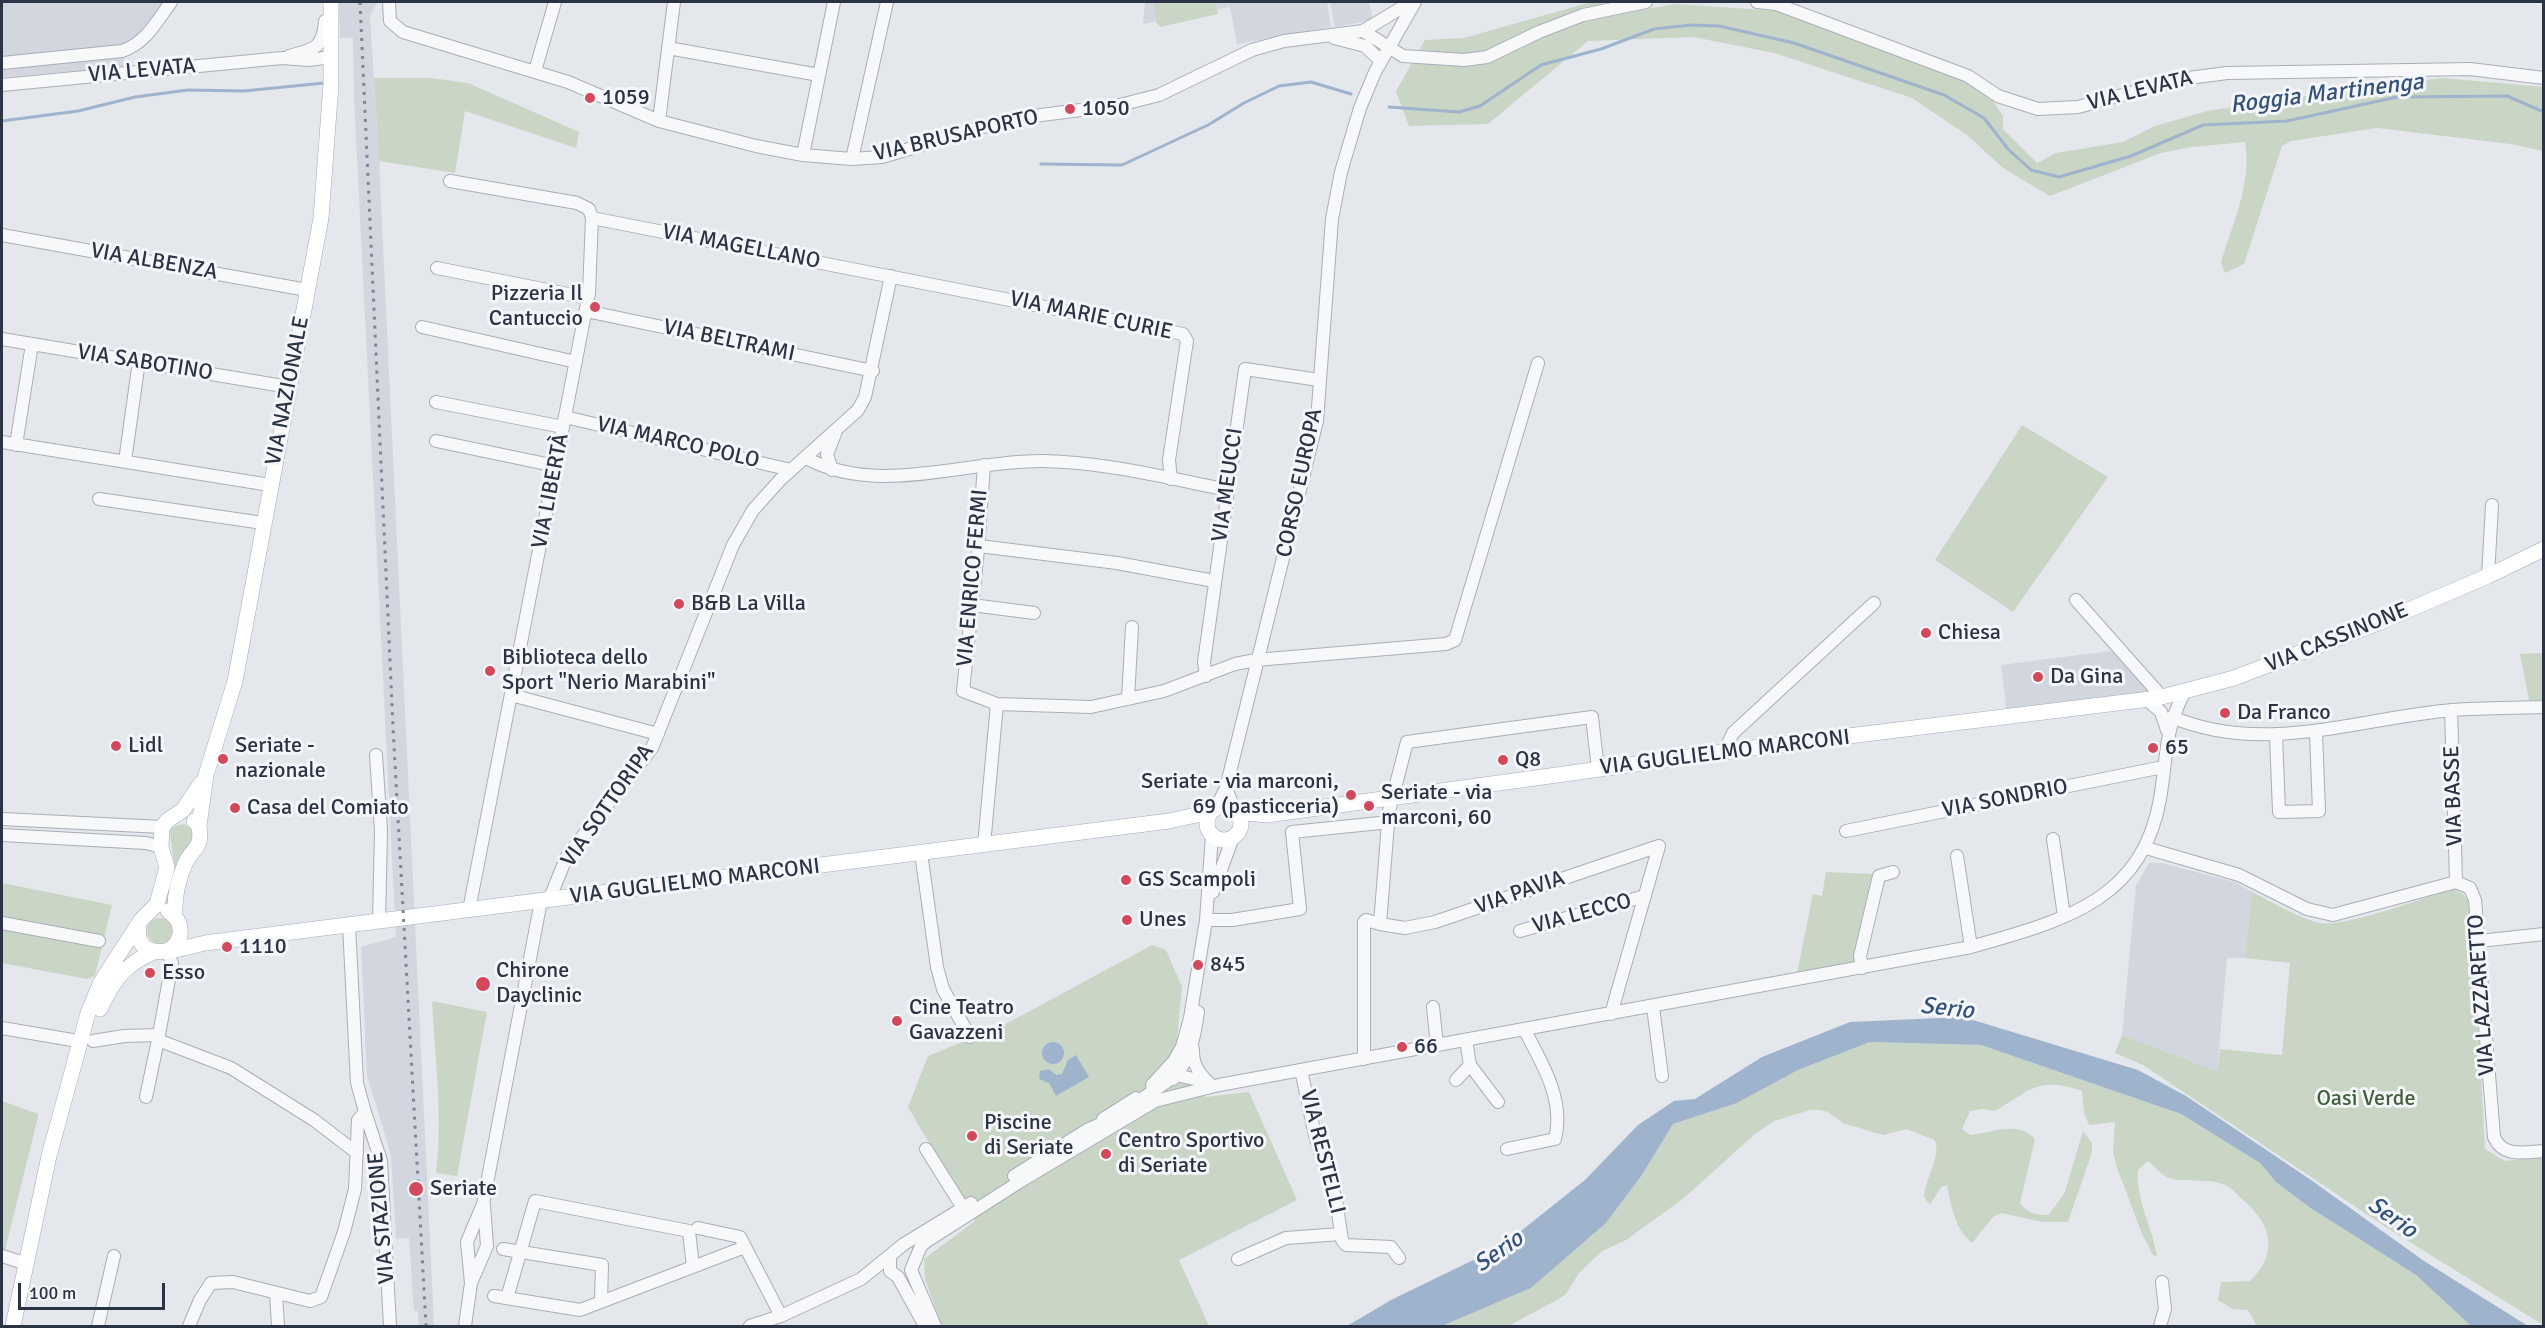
<!DOCTYPE html>
<html>
<head>
<meta charset="utf-8">
<style>
  body { margin:0 }
  #map { position:relative; width:2545px; height:1328px; overflow:hidden; background:#e4e7ec; font-family:Signika,sans-serif }
  canvas { display:block }
  .frame { position:absolute; inset:0; border:3px solid #2b3445; pointer-events:none }
  .scale { position:absolute; left:18px; top:1283px; width:147px; height:27px; box-sizing:border-box; border:3px solid #2b3445; border-top:0; padding-left:8px; font-size:18px; line-height:21px; white-space:nowrap; color:#2b3445; -webkit-text-stroke:4px #f4f6f9; paint-order:stroke }
</style>
</head>
<body>
<div id="map">
<canvas width="2545" height="1328"></canvas>
<div class="frame"></div>
<div class="scale">100 m</div>
</div>
<script>
const ctx = document.querySelector('canvas').getContext('2d');
ctx.lineJoin = 'round';
function fillPath(path, color) {
  ctx.fillStyle = color;
  ctx.fill(path, 'evenodd');
}
function trace(path, color, width, dash) {
  ctx.strokeStyle = color;
  ctx.lineWidth = width;
  ctx.lineCap = dash ? 'butt' : 'round';
  ctx.setLineDash(dash || []);
  ctx.stroke(path);
}
function drawText(font, color, halo, rows, align = 'center') {
  ctx.font = font + ' Signika,sans-serif';
  ctx.lineWidth = 6;
  ctx.setLineDash([]);
  ctx.textBaseline = 'middle';
  ctx.strokeStyle = halo;
  ctx.fillStyle = color;
  for (const [text, x, y, turn = 0] of rows) {
    ctx.save();
    ctx.translate(x, y);
    ctx.rotate((+turn || 0) * Math.PI / 180);
    ctx.textAlign = isNaN(turn) ? turn : align;
    if (halo) ctx.strokeText(text, 0, 0);
    ctx.fillText(text, 0, 0);
    ctx.restore();
  }
}
fillPath(new Path2D(`
  M2,2H177L143,48L124,55L123,67L2,77Z
  M339,2H377L370,16L379,161L434,1326H419L418,1311H414L409,1238L396,1239L391,1155L367,1075L361,947L396,937L354,96L353,38H340Z
  M1145,2H1327L1331,27L1237,44L1230,7L1143,24Z
  M1330,2H1369L1373,20L1335,27Z
  M2118,650L2152,694L2007,713L2001,665Z
  M2149,863H2161L2235,882L2252,892L2245,958H2227L2217,1071L2122,1035L2136,886Z`), '#d2d6de');
fillPath(new Path2D(`
  M1154,2H1215L1218,14L1160,27L1156,22Z
  M1591,2H1602V16L1676,4L1779,11L1961,77L1991,98L2003,116V129L2037,163L2056,153L2123,142L2155,126L2207,111L2344,90L2443,78L2543,87V151L2511,144L2377,128L2291,141L2282,146L2244,264L2225,273L2221,262C2233,223 2252,183 2245,142L2192,147L2161,153L2050,196L2003,168L1967,135L1912,98L1774,53L1693,37L1588,41L1488,124L1409,126L1396,91L1425,40L1464,38Z
  M374,78H430L468,83L579,132L576,148L465,111L455,173L379,161Z
  M2022,425L2108,477L2013,612L1935,560Z
  M2543,653V700H2529L2520,654Z
  M184,824L193,831L195,838L169,904L164,902L174,864L170,832L172,827Z
  M1826,872L1873,874L1853,965L1797,974L1813,894L1822,896Z
  M2,883L112,905L95,976L87,979L2,963Z
  M2453,889L2463,894L2472,908L2485,1149L2505,1161L2543,1157V1325L2389,1229L2143,1065L2115,1053L2122,1035L2217,1071L2220,1049L2282,1055L2290,963L2245,958L2252,892C2272,902 2293,915 2315,922C2339,931 2424,897 2453,889Z
  M147 931a13 13 0 1 1 26 0a13 13 0 1 1-26 0Z
  M1152,945L1166,950L1182,987L1174,1070L1205,1097L1249,1092L1297,1200L1179,1260L1209,1326H942L925,1279L924,1259L975,1221L908,1107L928,1056L1004,1025Z
  M432,1001L487,1012L457,1176L436,1173C443,1117 435,1058 432,1001Z
  M1870,1042L1981,1045L2181,1114L2260,1163L2276,1182L2309,1207L2416,1275L2471,1326H2257L2248,1310L2233,1309L2218,1300L2221,1282L2250,1281C2279,1253 2272,1224 2242,1199C2238,1196 2234,1190 2229,1187C2211,1176 2184,1184 2170,1178C2161,1175 2155,1167 2148,1161L2138,1170C2136,1201 2152,1226 2157,1256L2153,1255L2142,1234L2116,1165L2113,1152L2115,1122L2089,1125L2084,1113L2082,1091C2037,1076 2031,1090 1995,1111L1983,1109L1970,1111L1962,1129L1970,1135C1992,1133 2019,1120 2035,1139L2020,1203C2027,1213 2037,1215 2049,1215L2065,1192L2083,1131L2092,1143V1152L2068,1222H2043L2002,1213L1994,1216L1972,1243C1955,1230 1951,1205 1947,1185L1941,1187L1930,1205L1924,1197C1925,1179 1941,1157 1935,1140L1906,1129L1883,1135L1843,1123L1828,1112L1819,1110H1810L1774,1121L1755,1134L1684,1198L1626,1240L1602,1251L1579,1273L1566,1294L1559,1299L1508,1326H1442L1531,1288L1606,1223L1642,1175L1673,1124L1737,1103L1798,1070Z
  M2,1101L38,1114V1117L5,1250H2Z`), '#c9d6c5');
fillPath(new Path2D(`
  M1963,1017L2138,1070L2186,1096L2311,1180L2424,1261L2528,1326H2471L2416,1275L2309,1207L2276,1182L2260,1163L2181,1114L1981,1045L1870,1042L1798,1070L1737,1103L1673,1124L1642,1175L1606,1223L1531,1288L1442,1326H1347L1391,1300L1502,1246L1585,1180L1638,1125L1674,1101L1695,1099L1762,1057L1850,1022Z
  M1042 1053a11 11 0 1 1 22 0a11 11 0 1 1-22 0Z
  M1076,1055L1089,1077L1056,1096L1049,1083L1039,1079L1040,1071L1049,1069L1056,1075L1062,1074L1068,1060Z`), '#9fb4cc');
trace(new Path2D(`
  M1389,107L1459,112L1480,106L1541,65L1601,49L1654,29L1691,25L1719,26L1794,43L1944,95L1984,118L2008,149L2031,170L2059,177L2131,156L2203,125L2287,121L2397,97L2507,96L2544,112
  M2,121L78,111L135,97L188,90L244,91L324,83
  M1041,164L1122,165L1208,125L1244,103L1279,86L1311,82L1351,94`), '#9fb4cc', 3);
const minor = new Path2D(`
  M389,2L390,21L403,32L568,82L659,121L756,146L803,155L852,159L882,157L1010,119L1120,105L1159,95L1252,50L1284,41L1363,31L1411,2
  M1757,2L1776,4L1968,76L1998,96L2038,109L2078,107L2181,79L2227,73L2470,69L2544,78
  M1363,31L1403,56L1464,60L1487,57L1539,32L1583,15L1646,2
  M1334,38L1365,46L1381,61
  M668,48L819,75
  M289,56C314,49 323,49 325,21
  M2,63L122,51C146,43 157,21 171,2
  M535,71L555,2
  M2,85L282,58L309,60L331,57
  M659,121L674,2
  M803,155L834,2
  M852,159L887,2
  M450,181L577,203L589,209L592,218L589,293L469,910
  M592,218L1183,334L1187,341L1169,460L1171,479
  M2,235L307,290
  M437,268L588,298
  M586,311L873,371
  M422,327L576,362
  M2,339L289,387
  M436,402L563,427
  M565,417L791,470
  M436,441L556,466
  M2,442L270,485
  M16,445L32,344
  M806,458C878,497 966,460 1043,461C1105,462 1168,478 1228,490
  M125,461L139,361
  M984,465L978,550L963,691L997,704L1091,707L1164,691L1235,664L1256,660L1446,644L1455,640L1538,363
  M832,470L827,454L835,434
  M99,499L263,523
  M979,546L1117,563L1214,581
  M2488,576L2492,505
  M2076,600L2162,697
  M972,605L1034,613
  M1206,676L1204,662L1245,369L1319,380
  M511,695L658,734
  M1128,699L1132,627
  M2147,700L2161,712L2167,730
  M2451,710L2456,882
  M2172,717C2264,756 2359,718 2452,710C2482,708 2513,708 2544,707
  M2276,735L2279,812L2319,811L2316,732
  M1724,752L1733,733L1874,603
  M376,755L381,830L379,922
  M1226,788L1234,809
  M1216,808L1226,788L1317,421L1332,219L1341,172L1360,108L1375,72L1415,2
  M2,819L162,827
  M1846,831L2163,767
  M2,835L146,843L161,847
  M2053,839L2064,916
  M984,845L997,704
  M2146,848L2239,875L2307,909L2333,915L2456,882L2470,888L2475,900L2494,1137C2503,1158 2525,1152 2544,1151
  M921,853L937,967L943,989L970,1037
  M1957,856L1971,947
  M1213,892L1233,837
  M549,900L567,856L652,748L733,545L753,510L781,479L858,410L865,397L891,276
  M1206,920H1232L1300,909L1292,832L1380,823
  M2,923L99,941
  M1380,924L1405,928L1435,922L1659,846
  M1520,931L1645,896
  M2479,941L2544,934
  M167,951L172,963L158,1040L231,1068L314,1120L357,1153
  M1862,968L1860,956L1879,876L1893,872
  M1433,1007L1437,1045
  M1653,1007L1662,1076
  M1611,1014L1659,846
  M2,1028L78,1041
  M1466,1040L1470,1065L1498,1102
  M93,1041L124,1036L158,1035
  M1193,1049C1192,1063 1198,1073 1209,1083
  M1364,1059V922L1366,920L1380,924L1389,811L1407,742L1592,717L1598,769
  M1301,1070L1315,1135L1336,1200L1342,1240L1346,1245L1391,1247L1399,1258
  M1173,1079C1191,1058 1194,1039 1198,1012
  M1456,1080L1470,1065
  M1152,1085L1174,1061L1182,1047L1190,1018L1206,920L1212,835
  M146,1097L158,1040
  M1132,1106L1176,1075L1207,1082
  M365,1112L381,1161L390,1326
  M1103,1119L1136,1098
  M926,1149L963,1208
  M1507,1149L1555,1139C1565,1100 1542,1063 1524,1029
  M1014,1176L1087,1130L1112,1119
  M698,1228L740,1237L781,1316
  M503,1249L602,1265L601,1301
  M2,1256L27,1264
  M890,1258V1271L898,1277L925,1326
  M1238,1259L1286,1238L1341,1234
  M471,1283L487,1246L484,1205
  M276,1293L278,1326
  M494,1296L580,1310L745,1247
  M507,1298L535,1201L689,1231L693,1267
  M98,1326L114,1256
  M189,1326L200,1300L211,1283L233,1282L310,1301L321,1297L344,1232L355,1189L358,1120L365,1112L357,1083L349,925
  M465,1326L471,1283L467,1242L483,1204L541,901
  M750,1326L781,1316L861,1279L904,1244L971,1203
  M935,1326L911,1270L921,1246L927,1241L1024,1179L1155,1101L1219,1085L1971,947C2060,921 2142,903 2160,799C2167,759 2164,731 2184,693
  M2160,1326L2165,1309L2162,1282`);
const major = new Path2D(`
  M1207 823a17 17 0 1 1 34 0a17 17 0 1 1-34 0Z
  M1237,812L1267,815L1767,746L2158,698L2234,678L2378,623L2488,576L2544,549
  M199,826L206,775L235,681L321,218L331,84V2
  M175,916C174,899 178,880 185,864C192,847 203,850 199,826L194,821
  M139,924C132,967 183,948 205,943L1169,821L1210,812
  M167,951C184,942 185,922 168,911
  M100,1009C112,982 126,963 154,952
  M13,1326L49,1156L88,1013L100,984L113,963L141,920L157,904L167,867L161,847L162,827L168,820L183,810L201,783`);
trace(minor, '#a9aeb7', 14);
trace(major, '#a3abb8', 16);
trace(minor, '#f7f8fa', 12);
trace(major, '#fff', 15);
trace(new Path2D(`
  M360,2L393,727L426,1326`), '#7d8696', 3, [3, 6]);
for (const [x, y, r, color] of [
  [590,98,6,"#d1495b"],
  [1070,109,6,"#d1495b"],
  [595,307,6,"#d1495b"],
  [679,604,6,"#d1495b"],
  [1926,633,6,"#d1495b"],
  [490,671,6,"#d1495b"],
  [2038,677,6,"#d1495b"],
  [2225,713,6,"#d1495b"],
  [116,746,6,"#d1495b"],
  [2153,748,6,"#d1495b"],
  [223,759,6,"#d1495b"],
  [1503,760,6,"#d1495b"],
  [1351,795,6,"#d1495b"],
  [1369,806,6,"#d1495b"],
  [235,808,6,"#d1495b"],
  [1126,880,6,"#d1495b"],
  [1127,920,6,"#d1495b"],
  [227,947,6,"#d1495b"],
  [1198,965,6,"#d1495b"],
  [150,973,6,"#d1495b"],
  [483,984,8,"#d1495b"],
  [897,1021,6,"#d1495b"],
  [1402,1047,6,"#d1495b"],
  [972,1136,6,"#d1495b"],
  [1106,1154,6,"#d1495b"],
  [416,1189,8,"#d1495b"]
]) {
  const dot = new Path2D();
  dot.arc(x, y, r, 0, 2 * Math.PI);
  ctx.fillStyle = color;
  ctx.fill(dot);
  trace(dot, '#f4f6f9', 2);
}
drawText('22px', '#2b3445', '#f4f6f9', [
  ["VIA LEVATA",142,71,-5],
  ["VIA LEVATA",2140,91,-14],
  ["VIA BRUSAPORTO",956,136,-13],
  ["VIA MAGELLANO",741,247,11],
  ["VIA ALBENZA",154,262,10],
  ["VIA MARIE CURIE",1091,316,12],
  ["VIA BELTRAMI",729,341,12],
  ["VIA SABOTINO",145,363,9],
  ["VIA NAZIONALE",288,391,-79],
  ["VIA MARCO POLO",678,443,13],
  ["CORSO EUROPA",1300,483,-78],
  ["VIA MEUCCI",1228,485,-82],
  ["VIA LIBERTÀ",551,491,-79],
  ["VIA ENRICO FERMI",973,578,-85],
  ["VIA CASSINONE",2337,638,-22],
  ["VIA GUGLIELMO MARCONI",1725,753,-7],
  ["VIA BASSE",2454,796,-92],
  ["VIA SONDRIO",2005,799,-11],
  ["VIA SOTTORIPA",608,806,-55],
  ["VIA GUGLIELMO MARCONI",695,882,-7],
  ["VIA PAVIA",1520,893,-19],
  ["VIA LECCO",1582,914,-15],
  ["VIA LAZZARETTO",2482,995,-94],
  ["VIA RESTELLI",1322,1152,76],
  ["VIA STAZIONE",382,1218,-95]
]);
drawText('22px', '#2b3445', '#f4f6f9', [
  ["1059",602,98],
  ["1050",1082,109],
  ["Pizzeria Il",583,294,"right"],
  ["Cantuccio",583,319,"right"],
  ["B&B La Villa",691,604],
  ["Chiesa",1938,633],
  ["Biblioteca dello",502,658],
  ["Sport \"Nerio Marabini\"",502,683],
  ["Da Gina",2050,677],
  ["Da Franco",2237,713],
  ["Lidl",128,746],
  ["Seriate -",235,746],
  ["nazionale",235,771],
  ["65",2165,748],
  ["Q8",1515,760],
  ["Seriate - via marconi,",1339,782,"right"],
  ["69 (pasticceria)",1339,807,"right"],
  ["Seriate - via",1381,793],
  ["marconi, 60",1381,818],
  ["Casa del Comiato",247,808],
  ["GS Scampoli",1138,880],
  ["Unes",1139,920],
  ["1110",239,947],
  ["845",1210,965],
  ["Chirone",496,971],
  ["Dayclinic",496,996],
  ["Esso",162,973],
  ["Cine Teatro",909,1008],
  ["Gavazzeni",909,1033],
  ["66",1414,1047],
  ["Piscine",984,1123],
  ["di Seriate",984,1148],
  ["Centro Sportivo",1118,1141],
  ["di Seriate",1118,1166],
  ["Seriate",430,1189]
], 'left');
drawText('22px', '#3f6138', '#f4f6f9', [
  ["Oasi Verde",2366,1099]
]);
drawText('italic 24px', '#34527a', '#f4f6f9', [
  ["Roggia Martinenga",2327,94,-7],
  ["Serio",1947,1009,6],
  ["Serio",2392,1218,35],
  ["Serio",1499,1252,-35]
]);
</script>
</body>
</html>
